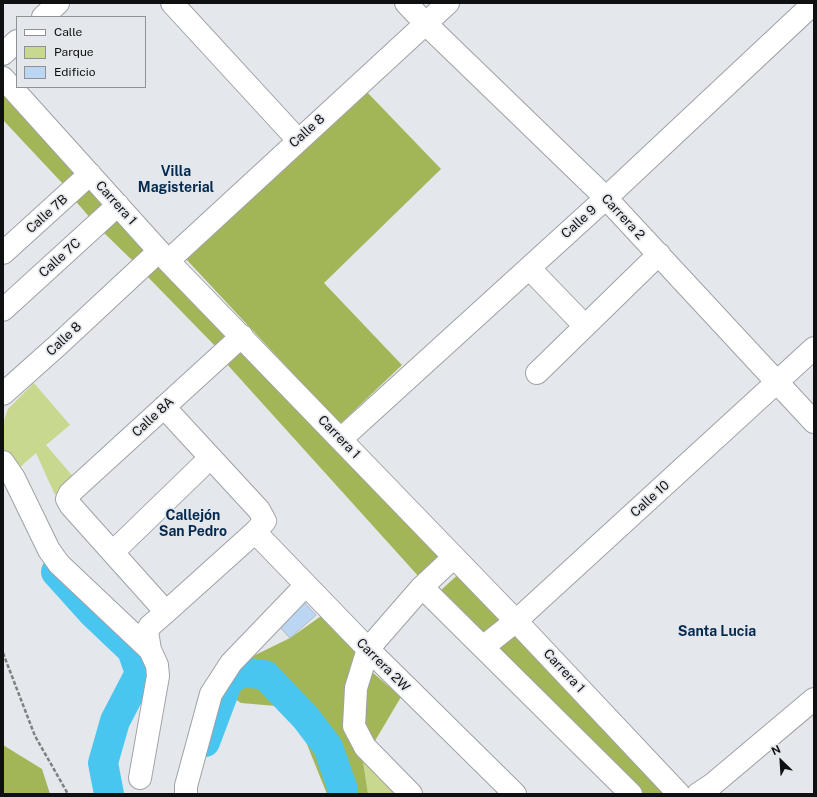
<!DOCTYPE html>
<html>
<head>
<meta charset="utf-8">
<style>
  body { margin:0 }
  #map { position:relative; width:817px; height:797px; overflow:hidden; background:#e4e7eb; font-family:"Public Sans",sans-serif }
  canvas { display:block }
  .frame { position:absolute; inset:0; border:4px solid #0f1011; pointer-events:none }
  .legend { position:absolute; left:16px; top:16px; width:130px; height:72px; box-sizing:border-box; background:#e4e7eb; border:1px solid #8f9194; margin:0; padding:5px 7px; list-style:none; font-size:12px; color:#0f1011 }
  .legend li { display:flex; align-items:center; gap:8px; height:20px }
  .legend b { width:20px; border:1px solid #8f9194 }
  .north { position:absolute; left:761px; top:741px; width:40px; height:40px; -webkit-text-stroke:3px #e4e7eb; paint-order:stroke; rotate:335deg; font-size:11px; font-weight:700; line-height:16px; text-align:center; color:#0f1011 }
  .north::after { content:''; display:block; margin:auto; width:14px; height:18px; background:#0f1011; clip-path:polygon(50% 0,100% 100%,50% 72%,0 100%) }
</style>
</head>
<body>
<div id="map">
<canvas width="817" height="797"></canvas>
<div class="frame"></div>
<ul class="legend">
<li><b style="height:5px;background:#fff"></b>Calle</li>
<li><b style="height:11px;background:#c8d98f"></b>Parque</li>
<li><b style="height:11px;background:#bad6f2"></b>Edificio</li>
</ul>
<div class="north">N</div>
</div>
<script>
const ctx = document.querySelector('canvas').getContext('2d');
ctx.lineJoin = 'round';
function fillPath(path, color) {
  ctx.fillStyle = color;
  ctx.fill(path, 'evenodd');
}
function trace(path, color, width, dash) {
  ctx.strokeStyle = color;
  ctx.lineWidth = width;
  ctx.lineCap = dash ? 'butt' : 'round';
  ctx.setLineDash(dash || []);
  ctx.stroke(path);
}
function drawText(font, color, halo, rows, align = 'center') {
  ctx.font = font + ' "Public Sans",sans-serif';
  ctx.lineWidth = 3.5;
  ctx.setLineDash([]);
  ctx.textBaseline = 'middle';
  ctx.strokeStyle = halo;
  ctx.fillStyle = color;
  for (const [text, x, y, turn = 0] of rows) {
    ctx.save();
    ctx.translate(x, y);
    ctx.rotate((+turn || 0) * Math.PI / 180);
    ctx.textAlign = isNaN(turn) ? turn : align;
    if (halo) ctx.strokeText(text, 0, 0);
    ctx.fillText(text, 0, 0);
    ctx.restore();
  }
}
fillPath(new Path2D(`
  M34,383L70,425L46,445L76,480L55,495L36,453L18,469L3,455V423L8,409Z
  M365,757L400,794H368L363,761Z`), '#c8d98f');
fillPath(new Path2D(`
  M3,88L80,171L64,185L3,120Z
  M366,91L441,169L324,283L402,365L340,424L186,259Z
  M85,184L107,206L92,220L72,197Z
  M116,217L148,250L135,263L101,230Z
  M159,260L231,334L218,349L144,273Z
  M243,345L442,553L420,578L225,362Z
  M463,570L673,794H639L440,591Z
  M324,614L350,633L357,659L401,697L363,761L368,794H327L304,737L276,706L241,703L220,689L239,663L290,638Z
  M3,745L42,769L50,794H3Z`), '#a3b657');
trace(new Path2D(`
  M56,572L92,612L132,650L140,673L115,721L103,763L109,794
  M205,742L228,681L242,672L265,675L306,718L328,747L343,790L342,794`), '#49c6ef', 30);
const building = new Path2D(`
  M302,600L316,615L290,638L276,623Z`);
fillPath(building, '#bad6f2');
trace(building, '#b5b9bc', 1);
const minor = new Path2D(`
  M172,3L298,140
  M406,3L426,24L606,198L814,422
  M43,17L58,3
  M3,54L17,41
  M3,78L168,261L516,621L679,794
  M3,253L90,174
  M168,261L448,3
  M529,268L585,326
  M3,310L118,205
  M537,373L659,254
  M3,394L58,345L159,251
  M341,439L606,198L814,3
  M3,462L14,478L49,550L59,564L150,650
  M255,532L368,649L515,794
  M113,552L210,458
  M422,587L631,794
  M166,612L71,506L67,499L70,493L242,336
  M483,647L516,621L814,348
  M140,778L158,676L157,665L150,650L147,631L150,626L166,612L255,532L265,521L259,510L164,407
  M186,794V786L211,694L231,663L306,585
  M411,794L365,747L354,726L356,688L368,649L422,587L454,557
  M698,794L713,784L814,699`);
trace(minor, '#9ea1a5', 24);
trace(new Path2D(`
  M3,653L35,736L68,794`), '#7e8082', 2.5, [4, 2]);
trace(minor, '#fff', 22);
drawText('13px', '#0f1011', '#e4e7eb', [
  ["Calle 8",307,131,-42],
  ["Carrera 1",116,203,48],
  ["Calle 7B",47,214,-42],
  ["Carrera 2",623,217,47],
  ["Calle 9",579,222,-42],
  ["Calle 7C",60,258,-42],
  ["Calle 8",64,339,-43],
  ["Calle 8A",153,417,-43],
  ["Carrera 1",339,437,46],
  ["Calle 10",650,499,-42],
  ["Carrera 2W",383,665,45],
  ["Carrera 1",564,671,47]
]);
drawText('bold 14px', '#052a50', '#e4e7eb', [
  ["Villa",176,172],
  ["Magisterial",176,188],
  ["Callejón",193,516],
  ["San Pedro",193,532],
  ["Santa Lucia",717,632]
]);
</script>
</body>
</html>
